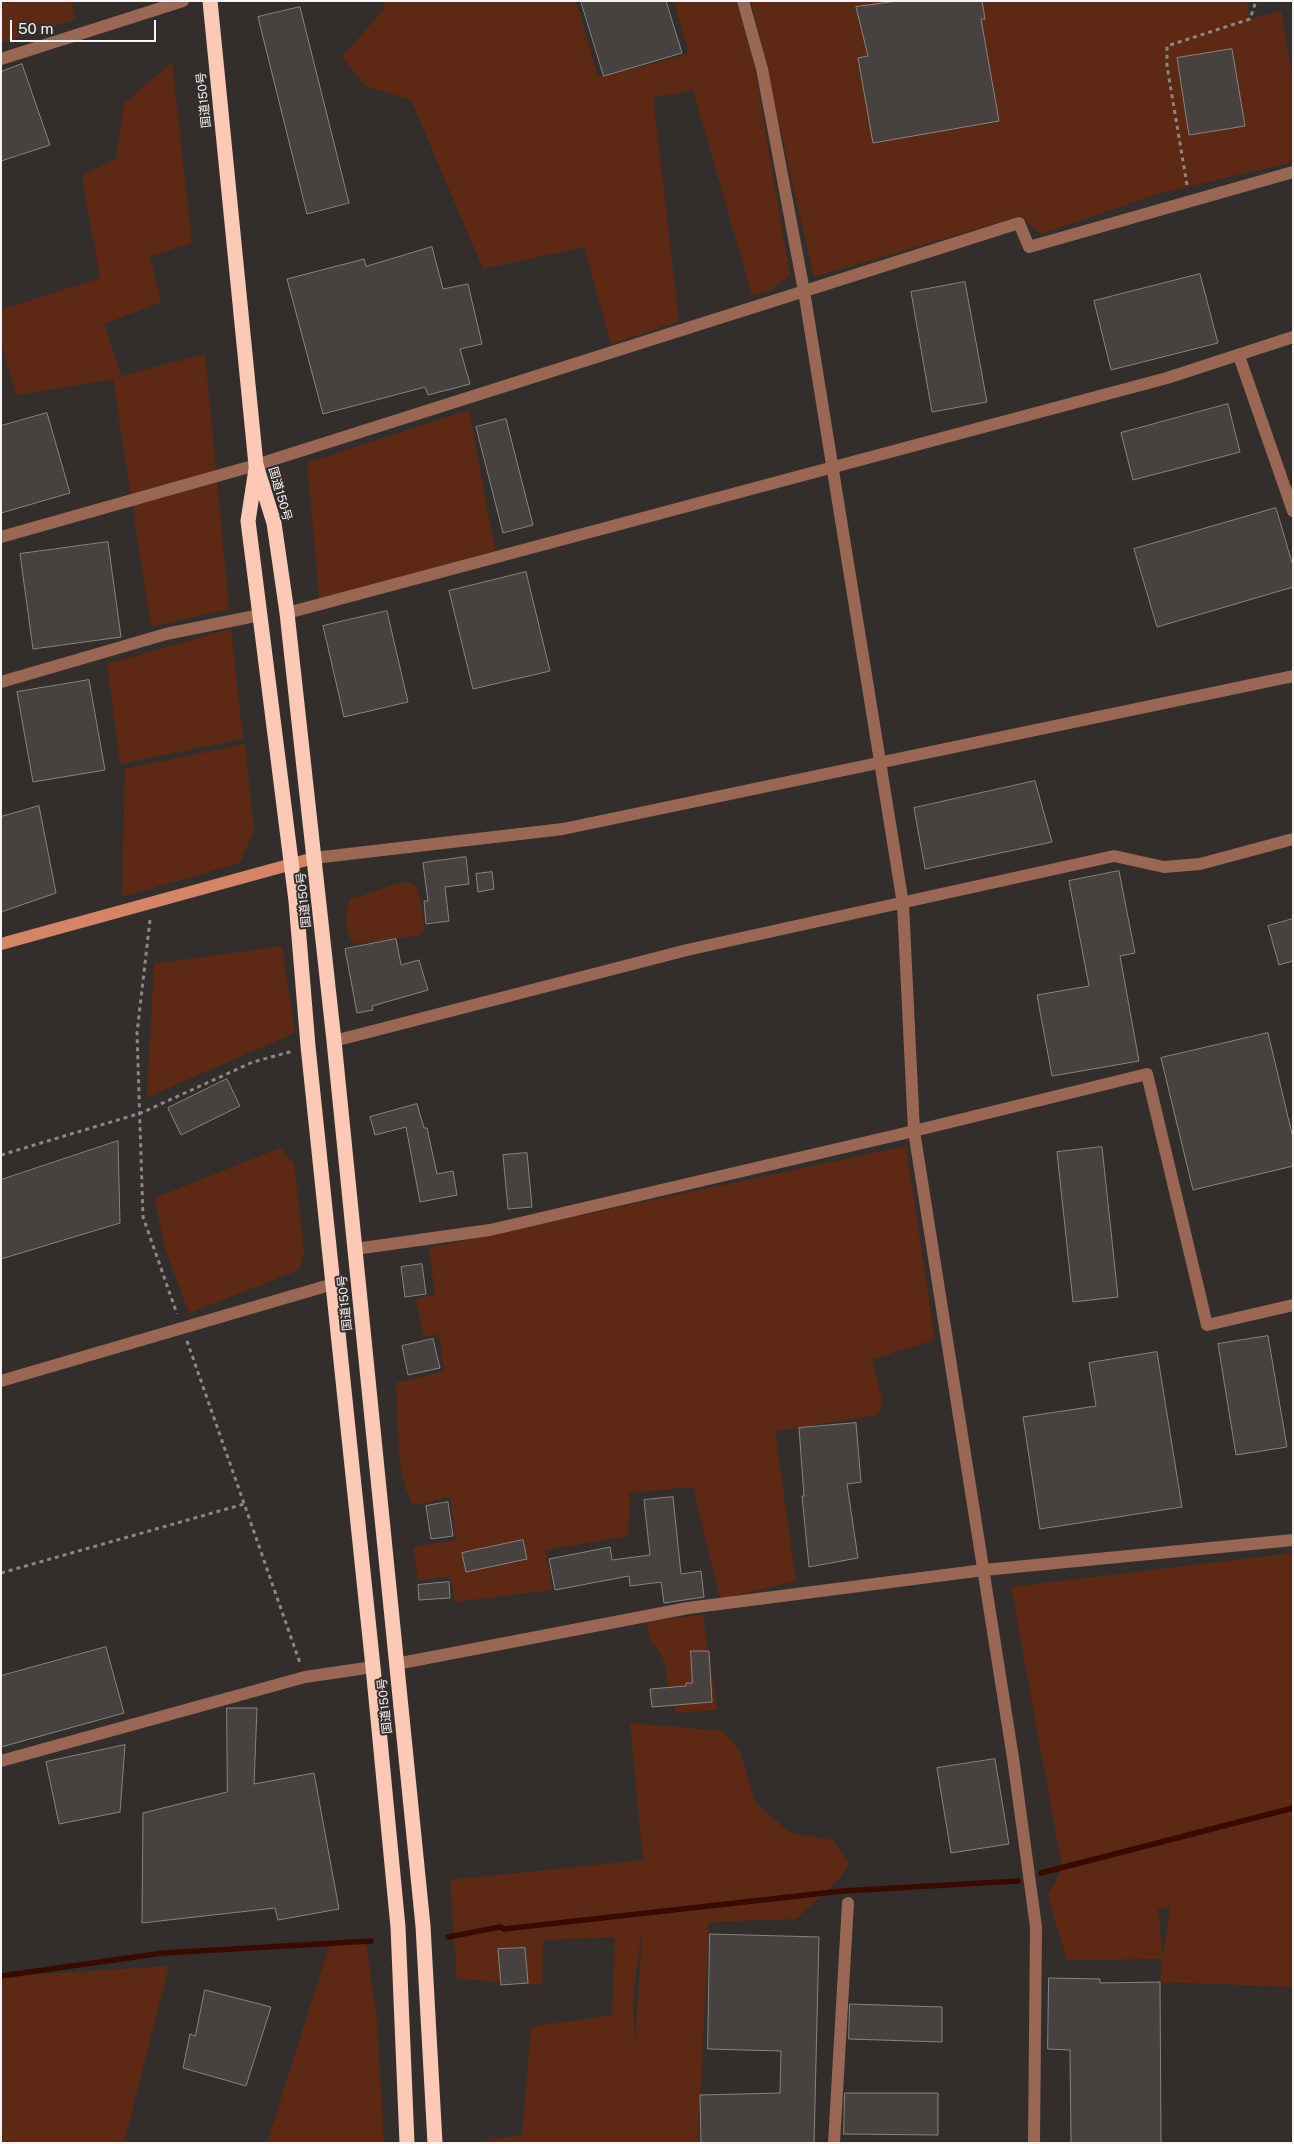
<!DOCTYPE html>
<html>
<head>
<meta charset="utf-8">
<style>
  body { margin:0 }
  #map { position:relative; width:1294px; height:2144px; overflow:hidden; background:#332e2c; font-family:"Public Sans",sans-serif }
  canvas { display:block }
  .frame { position:absolute; inset:0; border:2px solid #f8f4f3; pointer-events:none }
  .scale { position:absolute; left:10px; top:20px; width:146px; height:22px; box-sizing:border-box; border:2px solid #f8f4f3; border-top:0; padding-left:6px; font-size:15px; line-height:18px; white-space:nowrap; color:#f8f4f3; -webkit-text-stroke:4px #332e2c; paint-order:stroke }
</style>
</head>
<body>
<div id="map">
<canvas width="1294" height="2144"></canvas>
<div class="frame"></div>
<div class="scale">50 m</div>
</div>
<script>
const ctx = document.querySelector('canvas').getContext('2d');
ctx.lineJoin = 'round';
function fillPath(path, color) {
  ctx.fillStyle = color;
  ctx.fill(path, 'evenodd');
}
function trace(path, color, width, dash) {
  ctx.strokeStyle = color;
  ctx.lineWidth = width;
  ctx.lineCap = dash ? 'butt' : 'round';
  ctx.setLineDash(dash || []);
  ctx.stroke(path);
}
function drawText(font, color, halo, rows, align = 'center') {
  ctx.font = font + ' "Public Sans","Noto Sans JP",sans-serif';
  ctx.lineWidth = 4;
  ctx.setLineDash([]);
  ctx.textBaseline = 'middle';
  ctx.strokeStyle = halo;
  ctx.fillStyle = color;
  for (const [text, x, y, turn = 0] of rows) {
    ctx.save();
    ctx.translate(x, y);
    ctx.rotate((+turn || 0) * Math.PI / 180);
    ctx.textAlign = isNaN(turn) ? turn : align;
    if (halo) ctx.strokeText(text, 0, 0);
    ctx.fillText(text, 0, 0);
    ctx.restore();
  }
}
fillPath(new Path2D(`
  M1,1H72L75,19L1,43Z
  M383,1H576L598,76H604L689,54L674,1H736L754,65L790,275L768,292L752,295L693,90L653,98L679,321L611,344L584,247L483,269L411,100L365,86L342,57L385,8Z
  M751,1H1247L1250,19L1281,11L1293,81V162L1157,194L1041,234L1021,216L814,277Z
  M172,62L192,243L150,256L161,302L104,324L121,376L205,354L229,609L151,627L113,379L16,395L1,341V310L100,278L82,176L116,159L124,104Z
  M469,410L495,550L320,604L307,463Z
  M231,629L243,739L120,764L107,664Z
  M245,744L254,830L240,863L122,897L125,769Z
  M407,882L416,886L420,898L425,930L421,935L354,944C345,933 345,911 350,898C370,896 386,884 407,882Z
  M282,946L295,1033L147,1097L154,964Z
  M906,1146L935,1340L872,1359L883,1403L878,1415L775,1431L796,1581L720,1599L693,1487L630,1493L628,1536L545,1550L553,1590L455,1602L450,1576L418,1581L413,1547L456,1540L450,1497L414,1506C394,1472 399,1423 396,1383L444,1371L439,1335L423,1336L416,1299L435,1295L429,1248Z
  M280,1148L294,1164L304,1252L299,1270L189,1313L164,1245L155,1198Z
  M1293,1553V1987L1160,1982L1162,1959L1067,1960L1048,1897L1062,1867L1011,1587ZM1170,1907L1163,1956L1158,1909Z
  M703,1615L717,1710L677,1713C666,1700 669,1680 665,1664C660,1645 645,1645 648,1621Z
  M630,1723L723,1731L740,1751L755,1802L790,1833L833,1840L849,1864L841,1877L796,1919L709,1922L698,2143H471L522,2135L531,2027L612,2015L615,1937L543,1940L542,1985L457,1979L450,1880L643,1860ZM641,1936L642,1937L635,2043L633,1996Z
  M366,1942L377,2022L384,2143H267L330,1943Z
  M169,1966L124,2143H1V1977Z`), '#5e2914');
trace(new Path2D(`
  M1041,1873L1293,1808
  M448,1937L500,1927L504,1929L842,1891L1018,1881
  M1,1976L163,1953L371,1941`), '#390a00', 5.5);
const building = new Path2D(`
  M581,1H666L682,53L604,76Z
  M897,1H982L985,19H981L999,121L873,143L858,58L868,56L856,7Z
  M300,7L349,203L307,214L258,17Z
  M1232,49L1245,126L1189,135L1177,58Z
  M22,64L50,145L1,161V72Z
  M432,247L443,289L468,284L482,344L460,349L470,384L428,395L425,387L323,414L287,279L364,259L366,266Z
  M1200,274L1218,343L1111,370L1094,301Z
  M965,282L987,402L932,412L911,292Z
  M1228,404L1240,452L1133,480L1121,433Z
  M47,413L70,493L1,513V426Z
  M506,419L533,525L503,533L476,427Z
  M1276,508L1293,566V587L1157,627L1134,549Z
  M108,542L121,637L33,649L20,554Z
  M526,572L550,671L473,689L449,591Z
  M387,611L408,702L344,717L323,626Z
  M89,680L105,770L33,782L17,692Z
  M1035,781L1052,842L925,869L914,808Z
  M39,806L56,893L1,912V817Z
  M466,857L469,884L445,887L449,921L426,924L424,901H428L423,863Z
  M1119,871L1135,953L1120,956L1139,1061L1052,1076L1037,995L1089,986L1069,881Z
  M492,872L494,889L478,892L476,874Z
  M1293,919V961L1279,965L1268,926Z
  M396,939L401,965L419,960L428,990L372,1006L373,1010L357,1013L345,949Z
  M1268,1033L1293,1138V1166L1193,1190L1161,1058Z
  M227,1079L240,1106L181,1135L168,1108Z
  M417,1104L424,1128H427L437,1174L453,1171L457,1195L420,1202L406,1127L375,1135L370,1117Z
  M118,1141L120,1223L1,1259V1180Z
  M1102,1147L1118,1297L1073,1302L1057,1152Z
  M527,1153L532,1207L508,1209L503,1155Z
  M422,1264L426,1294L405,1297L401,1267Z
  M1268,1336L1287,1447L1236,1455L1218,1344Z
  M433,1339L440,1368L408,1375L402,1346Z
  M1157,1352L1182,1507L1040,1529L1023,1417L1096,1406L1089,1363Z
  M856,1423L861,1482L847,1484L858,1558L809,1567L802,1496H804L799,1428Z
  M673,1497L681,1574L701,1571L704,1597L664,1603L661,1582L630,1586L629,1576L555,1590L549,1559L610,1547L612,1560L650,1555L644,1500Z
  M448,1502L453,1536L431,1539L426,1506Z
  M523,1540L527,1559L466,1572L462,1553Z
  M449,1582L450,1598L419,1600L418,1585Z
  M106,1647L124,1713L1,1747V1676Z
  M691,1651H709L712,1702L652,1707L650,1689L686,1686V1683H692Z
  M227,1708H257L254,1784L314,1773L339,1909L278,1920L275,1908L142,1923L143,1813L227,1792Z
  M125,1745L120,1812L59,1824L46,1762Z
  M995,1759L1009,1844L951,1853L937,1768Z
  M710,1934L819,1937L814,2143H701L700,2095L780,2093L781,2051L708,2049Z
  M525,1948L528,1983L501,1985L498,1949Z
  M1049,1978L1100,1979V1983L1160,1982L1161,2143H1071L1070,2050L1048,2049Z
  M205,1990L271,2007L246,2086L183,2068L190,2034L195,2036Z
  M850,2004L942,2007V2042L849,2039Z
  M845,2093H938V2135L844,2134Z`);
fillPath(building, '#474240');
trace(building, '#888280', 1);
trace(new Path2D(`
  M1187,185L1167,66V46L1250,19L1256,1
  M150,920L137,1033L143,1217L177,1314
  M1,1155L141,1113L253,1062L293,1051
  M187,1341L300,1663
  M1,1573L244,1504`), '#8c8786', 3, [4, 4]);
trace(new Path2D(`
  M743,1L762,69L804,291L903,904L914,1131L1013,1758L1036,1927L1034,2143
  M1,59L183,1
  M1239,356L1293,511
  M1,537L256,465L1019,223L1029,247L1293,172
  M287,613L1167,378L1293,337
  M1,682L166,634L260,615
  M314,858L563,829L1293,676
  M334,1041L687,950L1114,856L1164,867L1200,864L1293,839
  M355,1249L490,1230L914,1131L1147,1074L1207,1325L1293,1305
  M1,1381L333,1284
  M396,1664L688,1608L984,1570L1293,1540
  M1,1761L305,1677L373,1667
  M834,2143L848,1903`), '#996754', 12);
trace(new Path2D(`
  M1,944L314,858`), '#d48567', 12);
trace(new Path2D(`
  M210,1L256,465L274,523L287,613L334,1041L423,1926L435,2143
  M256,469L248,521L296,901L308,1046L373,1667L398,1927L407,2143`), '#fbc9b6', 15);
drawText('12px', '#f8f4f3', '#332e2c', [
  ["国道150号",204,100,-96],
  ["国道150号",280,494,74],
  ["国道150号",304,900,-96],
  ["国道150号",345,1303,-96],
  ["国道150号",385,1706,-96]
]);
</script>
</body>
</html>
